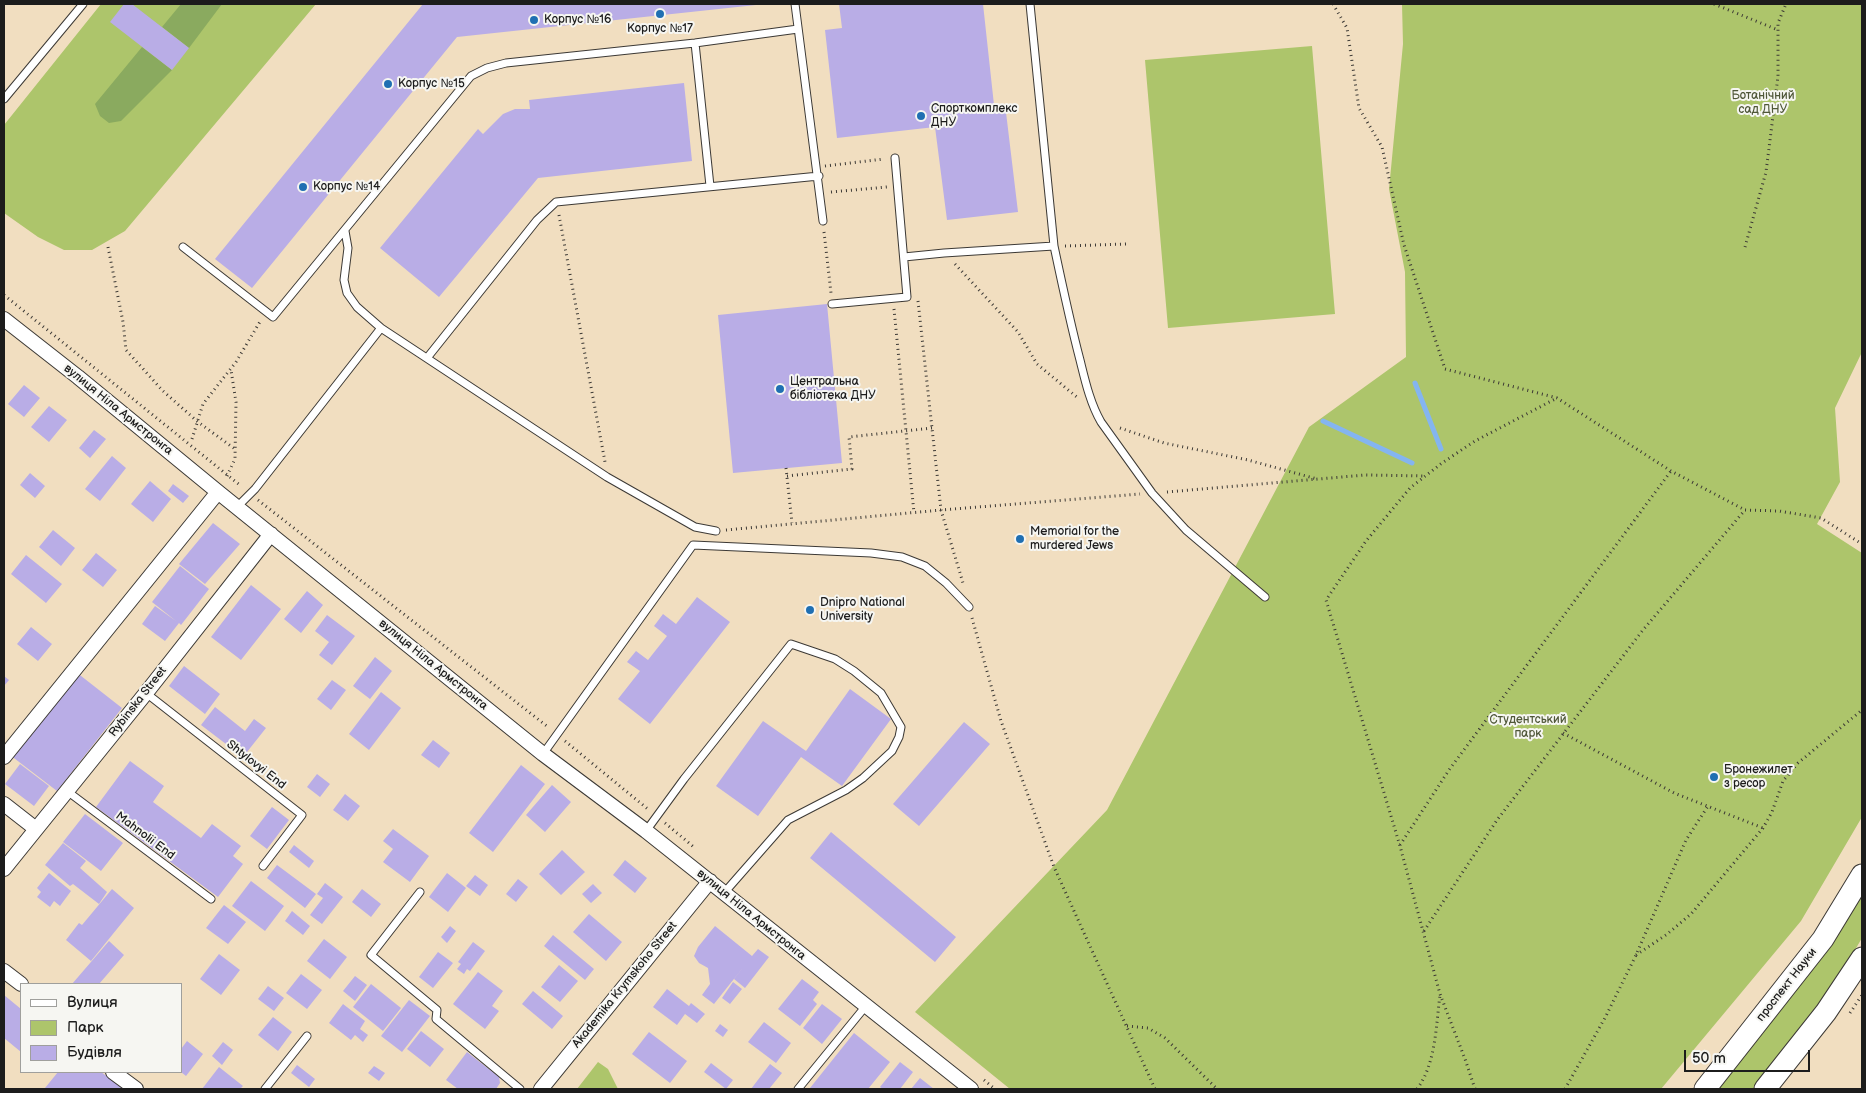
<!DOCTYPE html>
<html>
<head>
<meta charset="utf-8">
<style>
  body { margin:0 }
  #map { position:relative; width:1866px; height:1093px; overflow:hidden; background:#f1dec0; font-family:"Balsamiq Sans",sans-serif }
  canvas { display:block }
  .frame { position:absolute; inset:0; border:5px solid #1c1c1c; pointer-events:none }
  .legend { position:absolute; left:20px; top:983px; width:162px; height:90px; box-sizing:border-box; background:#f6f6f2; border:1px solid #9f9f9c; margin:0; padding:6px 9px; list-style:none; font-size:15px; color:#1c1c1c }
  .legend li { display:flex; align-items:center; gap:10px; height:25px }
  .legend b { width:25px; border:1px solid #9f9f9c }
  .scale { position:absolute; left:1684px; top:1050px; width:126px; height:22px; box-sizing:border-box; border:2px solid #1c1c1c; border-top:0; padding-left:6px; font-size:15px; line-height:18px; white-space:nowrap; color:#1c1c1c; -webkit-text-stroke:4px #f6f6f2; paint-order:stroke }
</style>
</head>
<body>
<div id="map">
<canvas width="1866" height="1093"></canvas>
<div class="frame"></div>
<ul class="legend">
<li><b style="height:6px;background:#fff"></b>Вулиця</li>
<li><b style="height:14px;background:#adc56b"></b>Парк</li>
<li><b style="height:14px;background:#b9ade6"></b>Будівля</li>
</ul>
<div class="scale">50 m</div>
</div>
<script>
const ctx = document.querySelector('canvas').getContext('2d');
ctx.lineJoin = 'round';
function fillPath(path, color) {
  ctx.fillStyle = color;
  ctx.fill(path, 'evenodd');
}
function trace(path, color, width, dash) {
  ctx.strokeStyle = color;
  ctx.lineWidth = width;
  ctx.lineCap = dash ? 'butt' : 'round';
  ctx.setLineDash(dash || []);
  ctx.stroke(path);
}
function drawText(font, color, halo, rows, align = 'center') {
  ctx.font = font + ' "Balsamiq Sans",sans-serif';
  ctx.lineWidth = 4;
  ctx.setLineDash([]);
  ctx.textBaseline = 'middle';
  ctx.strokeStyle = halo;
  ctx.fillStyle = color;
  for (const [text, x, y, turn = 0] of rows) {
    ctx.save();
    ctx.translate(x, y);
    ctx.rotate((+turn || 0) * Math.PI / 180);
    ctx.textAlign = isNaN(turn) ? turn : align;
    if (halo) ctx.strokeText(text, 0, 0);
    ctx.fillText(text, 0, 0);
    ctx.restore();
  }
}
fillPath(new Path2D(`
  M101,4H316L125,231L92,250H64L38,237L4,213V125Z
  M1402,4H1862V352L1835,408L1840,482L1817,524L1862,553V817L1801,921L1661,1089H1010L915,1012L1107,810L1309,427L1406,357L1405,272L1389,189L1403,44Z
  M1312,46L1335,314L1168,328L1145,60Z
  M1862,890V938L1829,994L1753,1089H1717Z
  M598,1062L608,1069L618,1089H577Z`), '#adc56b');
fillPath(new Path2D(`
  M181,4H222L189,48L162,27Z
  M142,47L172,70L121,121L109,123L100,116L95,104Z`), '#8aaa5f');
trace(new Path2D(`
  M1415,383L1441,449
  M1323,421L1412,463`), '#84b5f0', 5);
fillPath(new Path2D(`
  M124,4H132L189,48L172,70L110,22Z
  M423,4H756V5L457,37L252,288L215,259Z
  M839,4H983L994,105L1005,104L1018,212L947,220L935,127L837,138L825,30L842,28Z
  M684,83L692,161L538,178L439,297L380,248L478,129L483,134L503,114L515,109H530L529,100Z
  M827,304L842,463L733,473L718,315Z
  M24,385L40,398L24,417L8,404Z
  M49,406L67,420L49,442L31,427Z
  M94,430L106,439L90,458L79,448Z
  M112,456L126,468L100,501L85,489Z
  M30,473L45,486L35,498L20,485Z
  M150,481L171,499L153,522L131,504Z
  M173,484L189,496L183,503L168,491Z
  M213,523L240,544L205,584L179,564Z
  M53,530L75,548L61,566L39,547Z
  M96,553L117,570L103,587L82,570Z
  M26,555L62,584L46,603L11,574Z
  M180,566L209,589L181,625L179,623L165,641L142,624L155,606L176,621L152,602Z
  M251,585L281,609L241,660L211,637Z
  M307,591L323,605L301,633L284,619Z
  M697,597L730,622L650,724L618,699L640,671L627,662L636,651L648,660L667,636L654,626L663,614L676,624Z
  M327,615L355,636L332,665L319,655L329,642L315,631Z
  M31,627L52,644L38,661L17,644Z
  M375,657L392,671L370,699L353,686Z
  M184,666L220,694L205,714L169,686Z
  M76,672L122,708L57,791L10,755Z
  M4,676L9,680L4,686Z
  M332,680L346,690L331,710L317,699Z
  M850,689L891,719L842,786L801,757L758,816L716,786L763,721L806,751Z
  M381,692L401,708L369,750L349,734Z
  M215,707L245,731L254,719L266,728L243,757L201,725Z
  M964,722L990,744L919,826L893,804Z
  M433,740L450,753L439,768L421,755Z
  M130,761L164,786L153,802L201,838L212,824L241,846L233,856L243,864L218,897L96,807Z
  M20,764L49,786L34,806L5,784Z
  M521,765L545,784L493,852L469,833Z
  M317,774L330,784L320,797L307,787Z
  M552,785L571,802L545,832L526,815Z
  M345,794L360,806L348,821L333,810Z
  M272,807L289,820L267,849L250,836Z
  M85,814L123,843L101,871L63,842Z
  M393,829L429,856L410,882L383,862L393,849L383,841Z
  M831,832L956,937L935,962L810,858Z
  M63,843L86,861L80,868L107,892L99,904L73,884L70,886L45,865Z
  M294,845L314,861L309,868L289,852Z
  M562,850L585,872L561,895L539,874Z
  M625,860L647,878L635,893L613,875Z
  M277,865L316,894L305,908L267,878Z
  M49,873L71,891L60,906L54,901L50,907L37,897L41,892L37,888Z
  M447,873L466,888L448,912L429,897Z
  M475,875L488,885L480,896L466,886Z
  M518,879L528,887L516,902L506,894Z
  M251,881L284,906L265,931L232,906Z
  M325,883L343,897L322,924L310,915L323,898L317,894Z
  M593,884L602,893L591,903L582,894Z
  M112,889L134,908L91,961L66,940L79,923L82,925Z
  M362,889L381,904L371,917L352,902Z
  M224,905L246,922L228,944L206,928Z
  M292,911L310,926L303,935L285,921Z
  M589,914L622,942L606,961L573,932Z
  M450,926L456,931L447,943L441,937Z
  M715,926L752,956L758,949L769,957L745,988L734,979L745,965L714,1004L702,995L710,984L708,968L699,963L694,956L698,947Z
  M553,935L594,969L585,980L544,946Z
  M324,939L347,957L330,979L307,961Z
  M109,941L124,955L99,984H72Z
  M473,942L485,951L470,971L467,969L464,974L457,969L461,964L458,962Z
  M438,952L453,963L433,988L419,977Z
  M219,954L240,970L221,995L200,979Z
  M559,965L578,981L560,1002L541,987Z
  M478,972L503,991L492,1006L499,1011L485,1029L453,1004Z
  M301,974L322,990L307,1009L286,993Z
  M355,976L367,985L355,1001L343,991Z
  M802,979L819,992L813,1000L817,1004L800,1026L778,1009Z
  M733,982L742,989L730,1004L722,998Z
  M371,984L401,1008L383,1031L353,1007Z
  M268,986L284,998L274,1011L258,999Z
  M667,989L689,1006L691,1003L705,1014L697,1023L685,1014L677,1025L653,1007Z
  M533,991L563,1016L552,1029L522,1004Z
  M4,995L21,1009V1052L4,1038Z
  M409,1000L430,1016L402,1052L381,1036Z
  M343,1004L365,1021L360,1029L368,1035L363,1042L355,1035L351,1040L329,1023Z
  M822,1004L842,1019L822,1044L803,1028Z
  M273,1017L292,1032L278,1051L258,1035Z
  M764,1022L791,1043L776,1063L748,1042Z
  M720,1024L728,1030L723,1037L715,1031Z
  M421,1031L444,1049L430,1067L407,1049Z
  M649,1032L687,1061L670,1083L632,1054Z
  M854,1033L890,1062L868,1089H812L810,1088Z
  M187,1041L203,1054L186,1076L181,1072V1049Z
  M223,1042L233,1050L222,1065L212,1056Z
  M467,1052L499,1077L500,1083L496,1089H458L446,1080Z
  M900,1062L913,1072L900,1089H883L880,1087Z
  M711,1063L733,1080L726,1089L704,1072Z
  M770,1064L782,1073L769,1089H751Z
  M297,1065L315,1079L309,1087L291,1073Z
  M374,1066L385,1073L379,1081L368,1073Z
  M219,1067L243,1086L240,1089H202Z
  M58,1072H101L124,1089H46L45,1088Z
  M920,1078L934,1089H911Z`), '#b9ade6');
const lane = new Path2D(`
  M795,4L823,221
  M695,43L710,186
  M4,99L83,4
  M345,231L348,248L344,280L347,293L357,307L381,328L607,477L695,527L716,531
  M1054,246C1062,284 1070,322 1080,360C1085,380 1090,403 1101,422L1152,493L1186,530L1265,597
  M183,247L273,317L471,76L487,68L506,63L695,43L798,29
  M904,257L944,253L1054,246L1030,4
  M832,304L907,297L895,158
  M427,358L537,220L556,202L819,176
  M237,507L255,489L381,328
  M146,693L302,815L263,866
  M543,754L693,545L871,553L902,557L925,566L946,583L969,607
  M67,791L211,899
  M646,831L684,779L791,644L835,659L854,671L881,693L901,727L899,737L892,751L863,778L846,790L788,820L724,893
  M420,892L371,955L437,1010L436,1019L520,1089
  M265,1089L307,1036
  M798,1089L865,1007`);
const street = new Path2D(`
  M4,319L78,377L218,492L543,754L646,831L971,1089
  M4,757L218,492
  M4,804L36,829
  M4,869L146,693L271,534
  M4,971L21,984
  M113,1072L136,1089
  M541,1089L710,881`);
const primary = new Path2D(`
  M1705,1089L1823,939L1862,875
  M1765,1089L1826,1012L1862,958`);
trace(lane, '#3c3935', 9);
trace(street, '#3c3935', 16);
trace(primary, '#3c3935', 23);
trace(new Path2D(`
  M1333,4L1347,28L1359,108L1382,147L1404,245L1445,369L1557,398L1671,471L1745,510
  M1714,4L1778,30
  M825,166L884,159
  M831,192L887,187
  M559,215L605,462
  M824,232L831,293
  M1065,246L1126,244
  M108,247L123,322L126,350L163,391L198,422L235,449
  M1745,247L1766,172L1778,76V23L1786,4
  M955,264L1018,332L1037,364L1078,398
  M4,295L241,486
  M918,301L941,510L963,583
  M894,309L914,513
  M1120,428L1164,443L1248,460L1317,479
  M192,439L203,404L236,362L261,320
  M786,468L792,523
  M227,476L235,459L236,402L231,370
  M787,476L852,469L849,437L932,428
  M1167,492L1365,475L1425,476
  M258,500L548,727
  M726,530L941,510L1140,494
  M972,618L1001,721L1054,867L1155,1089
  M1563,733L1674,793L1763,828
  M565,741L649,810
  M665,823L695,848
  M1400,845L1449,770L1671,471
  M1424,931L1497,820L1643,630L1745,510L1779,511L1821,518L1862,544
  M1636,955L1666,935L1691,914L1763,828L1772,812L1783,781L1798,763L1862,710
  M1850,1013L1862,995
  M1127,1026L1148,1028L1165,1038L1217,1089
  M984,1080L995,1089
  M1417,1089C1436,1064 1436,1025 1440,995
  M1475,1089L1465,1059L1440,994L1400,846L1326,600L1366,541L1410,488L1442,463L1475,441L1557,398
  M1565,1089L1606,1016L1636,955L1686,840L1708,806`), '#3c3935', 3, [1, 4]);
trace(lane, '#fff', 7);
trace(street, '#fff', 14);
trace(primary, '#fff', 21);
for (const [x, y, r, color] of [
  [660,14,5,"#1f6fb2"],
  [534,20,5,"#1f6fb2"],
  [388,84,5,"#1f6fb2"],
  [921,116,5,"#1f6fb2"],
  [303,187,5,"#1f6fb2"],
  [780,389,5,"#1f6fb2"],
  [1020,539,5,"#1f6fb2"],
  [810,610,5,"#1f6fb2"],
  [1714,777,5,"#1f6fb2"]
]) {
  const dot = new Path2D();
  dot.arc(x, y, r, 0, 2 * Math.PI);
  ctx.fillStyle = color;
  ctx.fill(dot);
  trace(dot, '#f6f6f2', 2);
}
drawText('12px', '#1c1c1c', '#f6f6f2', [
  ["Корпус №16",544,20],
  ["Корпус №17",660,29,"center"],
  ["Корпус №15",398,84],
  ["Спорткомплекс",931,109],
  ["ДНУ",931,123],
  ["Корпус №14",313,187],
  ["Центральна",790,382],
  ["бібліотека ДНУ",790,396],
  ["Memorial for the",1030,532],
  ["murdered Jews",1030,546],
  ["Dnipro National",820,603],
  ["University",820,617],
  ["Бронежилет",1724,770],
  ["з ресор",1724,784]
], 'left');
drawText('12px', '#4f5738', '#f6f6f2', [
  ["Ботанічний",1763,96],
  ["сад ДНУ",1763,110],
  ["Студентський",1528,720],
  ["парк",1528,734]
]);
drawText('12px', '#1c1c1c', '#f6f6f2', [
  ["вулиця Ніла Армстронга",118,410,39],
  ["вулиця Ніла Армстронга",433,665,39],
  ["Rybinska Street",138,702,-52],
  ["Shtylovyi End",256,765,38],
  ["Mahnolii End",145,836,37],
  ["вулиця Ніла Армстронга",751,915,39],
  ["Akademika Krymskoho Street",625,985,-51],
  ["проспект Науки",1787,985,-52]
]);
</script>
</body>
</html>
